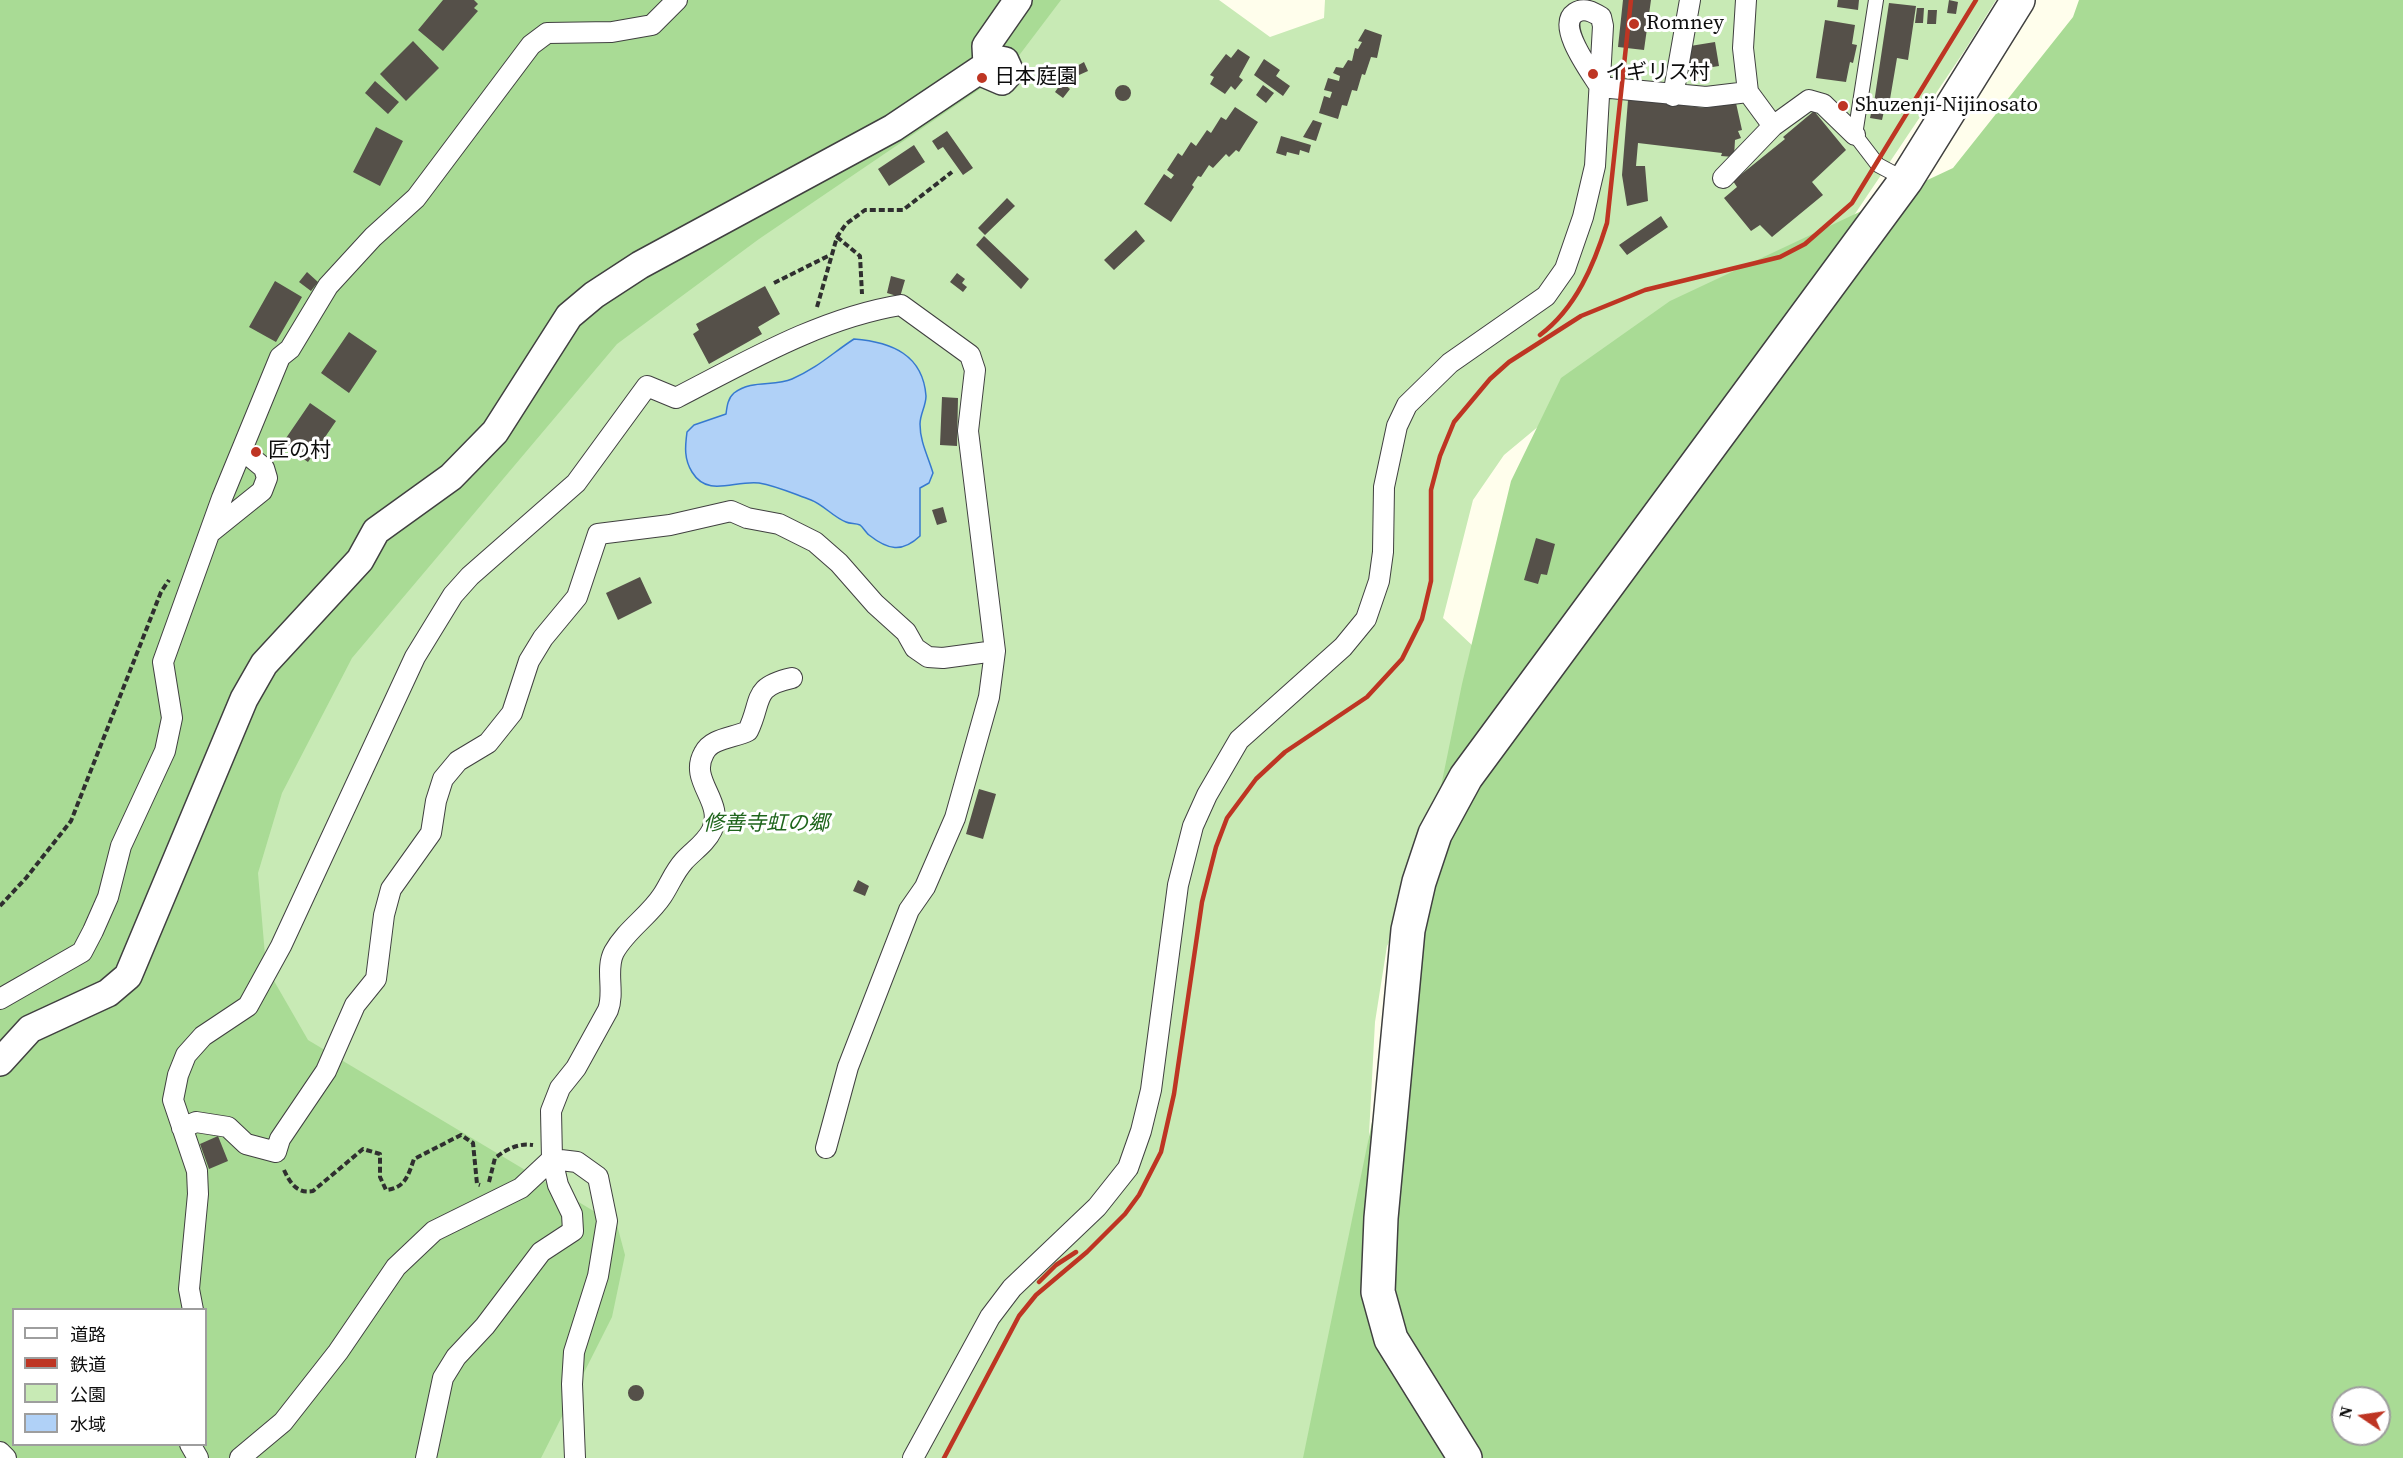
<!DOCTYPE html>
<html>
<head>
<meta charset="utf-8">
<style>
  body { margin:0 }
  #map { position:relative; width:2403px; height:1458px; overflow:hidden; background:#fffeec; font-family:"Source Serif 4","Noto Sans JP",serif }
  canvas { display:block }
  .legend { position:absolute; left:12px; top:1308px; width:195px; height:138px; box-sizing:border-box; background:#fff; border:2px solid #9e9e9e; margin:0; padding:8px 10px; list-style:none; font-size:18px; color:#0d0d0d }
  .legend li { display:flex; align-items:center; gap:12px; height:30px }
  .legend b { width:30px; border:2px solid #9e9e9e }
  .north { position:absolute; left:2331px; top:1386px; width:60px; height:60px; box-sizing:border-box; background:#fff; border:2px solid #9e9e9e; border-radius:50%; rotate:283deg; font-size:16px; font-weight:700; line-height:24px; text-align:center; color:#0d0d0d }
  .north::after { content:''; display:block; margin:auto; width:21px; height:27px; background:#be3523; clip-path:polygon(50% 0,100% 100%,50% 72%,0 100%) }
</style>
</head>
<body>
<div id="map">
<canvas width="2403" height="1458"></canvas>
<ul class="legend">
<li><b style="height:8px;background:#fff"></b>道路</li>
<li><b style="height:8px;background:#be3523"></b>鉄道</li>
<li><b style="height:16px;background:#c8eab5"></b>公園</li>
<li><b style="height:16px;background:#b0d1f7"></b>水域</li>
</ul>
<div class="north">N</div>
</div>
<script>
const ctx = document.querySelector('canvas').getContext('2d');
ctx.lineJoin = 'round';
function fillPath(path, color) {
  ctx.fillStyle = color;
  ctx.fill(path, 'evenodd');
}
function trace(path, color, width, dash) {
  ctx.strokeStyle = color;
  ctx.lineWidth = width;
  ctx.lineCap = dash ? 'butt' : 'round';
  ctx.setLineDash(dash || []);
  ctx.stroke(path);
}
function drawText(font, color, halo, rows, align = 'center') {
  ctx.font = font + ' "Source Serif 4","Noto Sans JP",serif';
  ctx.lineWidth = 6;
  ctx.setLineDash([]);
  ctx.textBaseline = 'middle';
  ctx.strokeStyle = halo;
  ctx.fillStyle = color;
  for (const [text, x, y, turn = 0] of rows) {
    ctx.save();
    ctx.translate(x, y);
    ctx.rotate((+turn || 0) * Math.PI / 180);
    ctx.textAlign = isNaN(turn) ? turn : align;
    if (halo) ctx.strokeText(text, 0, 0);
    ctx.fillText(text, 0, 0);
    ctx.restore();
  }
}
fillPath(new Path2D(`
  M421,0H1219L1270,37L1324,18L1325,0H1996L1965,50L1828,254L1575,396L1504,455L1473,500L1443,618L1522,692L1387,946L1375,1022L1360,1304L1420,1458H0V945ZM14,1310H206V1444H14Z`), '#c8eab5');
fillPath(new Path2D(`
  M0,0H1061L1008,70L759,239L617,344L352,658L282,793L258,873L266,967L308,1040L617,1225L625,1255L612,1317L541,1458H0ZM14,1310H206V1444H14Z
  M2079,0H2403V1458H1303L1462,684L1511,481L1561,378L1670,301L1953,168L2073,17ZM2343,1398H2379V1434H2343Z`), '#a9db95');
const water = new Path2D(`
  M854,339C892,342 923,355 926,396C926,406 920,414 920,424C920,442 928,456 933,473L929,483L920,488V536C902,553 888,550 869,535C866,533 863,527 860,525C856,523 850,524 846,522C833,517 824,505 811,500C794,494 777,486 759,483C734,480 708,498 692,472C684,459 685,447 687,432L694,425L726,414C727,406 728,398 734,393C752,379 774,387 792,379C819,367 831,354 854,339Z`);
fillPath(water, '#b0d1f7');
trace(water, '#3679cf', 1.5);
fillPath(new Path2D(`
  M443,0H474L478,4L474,8L478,11L443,51L418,30Z
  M1623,0H1651L1644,50L1618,47Z
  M1838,0H1859L1858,10L1837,7Z
  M1949,0L1958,2L1956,14L1947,13Z
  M1889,3L1916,6L1908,60L1897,58L1889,105L1874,103Z
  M1917,8H1924L1923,23H1915Z
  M1928,10H1937L1936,24H1927Z
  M1825,20L1855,25L1852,44L1857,45L1853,63L1850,62L1846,82L1816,78Z
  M1365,29L1382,35L1377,58L1371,57L1365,75L1362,74L1357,91L1352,90L1347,106L1342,105L1338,119L1319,113L1324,96L1330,98L1332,92L1324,90L1328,78L1339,81L1340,76L1333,73L1336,67L1343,68L1348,60L1352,61L1355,48L1358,49L1362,42L1358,41Z
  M413,41L439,68L406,101L380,74Z
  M1715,42L1719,66L1687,71L1684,47Z
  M1238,49L1250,57L1239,77L1243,80L1235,90L1231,86L1225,94L1210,84L1214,77L1210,75L1226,54L1231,58Z
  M1264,59L1280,70L1276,76L1290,86L1283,96L1254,75Z
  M1084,62L1088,71L1079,75L1075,67Z
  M1070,70L1078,77L1070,86L1062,80Z
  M375,81L399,102L388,114L365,93Z
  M1062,82L1070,89L1063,98L1055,92Z
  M1115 93a8 8 0 1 1 16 0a8 8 0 1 1-16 0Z
  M1263,85L1274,93L1266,103L1256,95Z
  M1633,99L1705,108L1736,103L1742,130L1738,131L1741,138L1735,140L1734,157L1721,156L1722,153L1638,143L1636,166H1645L1648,201L1627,206L1622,175L1628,100Z
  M1235,107L1258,122L1239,152L1236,150L1229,157L1226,154L1213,168L1209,165L1201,177L1198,176L1192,185L1194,187L1171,222L1144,204L1164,174L1171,179L1174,175L1167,170L1178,153L1182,156L1191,142L1196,146L1207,130L1211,133L1221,117L1226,120Z
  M1872,109L1884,111L1882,120L1870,118Z
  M1814,111L1846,150L1812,182L1823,195L1772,237L1760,225L1751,231L1724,198L1737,187L1733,181L1785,139L1783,137Z
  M1313,120L1322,123L1316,141L1303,137Z
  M376,127L403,141L380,186L353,172Z
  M947,131L973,168L963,175L943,147L938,150L932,141Z
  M1281,136L1311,145L1309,153L1300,150L1299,155L1287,152L1286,156L1276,153Z
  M914,145L925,162L889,186L878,169Z
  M1007,198L1015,206L985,235L978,228Z
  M1661,216L1668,227L1627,255L1619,245Z
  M1136,230L1145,241L1114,270L1104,260Z
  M984,236L1029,279L1021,289L976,245Z
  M307,272L318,282L311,291L299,282Z
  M957,273L965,279L962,283L967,287L963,292L950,282Z
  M891,276L905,280L900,297L887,293Z
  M275,281L302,297L276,342L249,327Z
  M765,286L780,314L758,327L762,334L709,364L693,334L699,330L696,324Z
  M349,332L377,351L349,393L321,373Z
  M942,397L958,398L957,446L940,445Z
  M310,403L336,421L308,462L282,444Z
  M943,507L947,522L937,525L932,510Z
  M1536,538L1555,544L1547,575L1541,574L1538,584L1524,580Z
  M640,577L652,603L618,620L606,593Z
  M979,789L996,794L983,839L966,834Z
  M858,880L869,886L865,896L853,891Z
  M218,1136L228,1161L209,1169L200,1144Z
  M628 1393a8 8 0 1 1 16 0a8 8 0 1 1-16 0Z`), '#555049');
const service = new Path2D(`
  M1876,0L1855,135L1878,165L1906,180`);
const pedestrian = new Path2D(`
  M1746,0L1743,48L1748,92L1773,126
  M1600,87L1706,97L1748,92
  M1673,96L1690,0
  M1723,178L1773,126L1809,100L1823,104L1855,135
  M211,532L262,491L267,478L264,468L242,450
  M0,999L82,952L93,931L108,897L121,846L165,751L172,718L163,662L222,498L280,357L290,349L328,286L373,237L416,198L531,45L547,33L612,32L652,25L677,0
  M182,1128L196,1122L228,1127L246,1144L276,1152L280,1139L326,1071L355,1005L376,979L384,915L391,889L431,833L436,801L443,779L458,761L488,743L512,713L529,661L543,638L577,597L598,534L670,525L731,511L747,518L779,524L815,542L839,563L875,604L906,632L915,648L928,657L943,658L995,651
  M193,1310L189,1289L198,1194L197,1171L173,1100L178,1075L186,1055L203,1036L248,1006L281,946L415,657L453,595L470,576L576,483L647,386L676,398C748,361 821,318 901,305L970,355L975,370L968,431L995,651L989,697L955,818L925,887L909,910L848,1067L826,1148
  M190,1444L198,1458
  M0,1452L6,1458
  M240,1458L283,1422L338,1352L396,1267L434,1231L521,1188L552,1159L577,1162L598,1177L607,1221L598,1276L574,1352L572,1384L575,1458
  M426,1458L443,1378L456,1357L485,1326L541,1252L573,1231L572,1214L558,1185L552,1159L551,1111L560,1088L576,1068L608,1010C615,992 605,969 614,952C626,930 649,916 662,896C670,884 674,872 684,861C693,851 706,843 712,830C725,801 688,781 704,753C711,738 734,738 748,731C763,700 751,687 792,678
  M913,1458L990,1317L1012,1288L1097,1207L1128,1168L1141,1131L1151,1090L1178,885L1193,826L1207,795L1239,740L1343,647L1366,619L1379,581L1383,552L1384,487L1397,426L1407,405L1450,363L1546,296L1565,269L1583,217L1595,166L1603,26L1601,17C1593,12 1584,7 1575,13C1556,26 1591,72 1600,87`);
const minor = new Path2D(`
  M987,65L986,46L1018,0
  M0,1062L30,1029L108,993L128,976L244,699L264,664L360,560L376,531L451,477L495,432L569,316L594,295L640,265L893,128L987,65L1000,60L1005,61L1010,72L1002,81L981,72`);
const tertiary = new Path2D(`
  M1465,1458L1391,1339L1378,1292L1381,1218L1408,930L1419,882L1435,834L1466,777L1906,180L2018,0`);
trace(service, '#404040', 16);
trace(pedestrian, '#404040', 22);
trace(minor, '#404040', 30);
trace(tertiary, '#404040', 36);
trace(new Path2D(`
  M837,237L860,256L862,294
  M774,283L830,255
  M817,307L837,237L846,224L865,210H903L952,172
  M0,906L26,878L71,821L161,592L169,580
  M284,1170C290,1183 297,1194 313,1191L363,1149L380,1154V1177L386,1190C405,1188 408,1176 414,1159L461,1135L473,1143L477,1184L480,1185
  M489,1182L495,1158C507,1149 518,1143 533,1145`), '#2f2f2f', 4, [6, 3]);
trace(service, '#fff', 14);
trace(pedestrian, '#fff', 20);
trace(minor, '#fff', 27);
trace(tertiary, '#fff', 33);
trace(new Path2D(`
  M1540,335C1576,308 1594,265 1607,223L1631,0
  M1039,1282L1056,1265L1076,1252
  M944,1458L1019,1316L1036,1295L1087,1252L1125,1214L1139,1195L1161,1152L1174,1094L1202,902L1216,847L1227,818L1256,779L1285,752L1367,697L1402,659L1422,619L1431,581V490L1440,456L1454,422L1490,379L1509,362L1581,316L1645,290L1780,257L1805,244L1852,203L1976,0`), '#be3523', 4.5);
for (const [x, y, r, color] of [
  [1634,24,6,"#be3523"],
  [1593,74,6,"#be3523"],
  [982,78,6,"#be3523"],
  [1843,106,6,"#be3523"],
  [256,452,6,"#be3523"]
]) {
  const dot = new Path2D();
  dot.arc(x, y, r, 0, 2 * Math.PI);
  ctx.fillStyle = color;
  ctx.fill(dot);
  trace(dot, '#fff', 2);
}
drawText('21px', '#0d0d0d', '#fff', [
  ["Romney",1646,24],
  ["イギリス村",1605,74],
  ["日本庭園",994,78],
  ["Shuzenji-Nijinosato",1855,106],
  ["匠の村",268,452]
], 'left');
drawText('italic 21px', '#1f651c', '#fff', [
  ["修善寺虹の郷",766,825]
]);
</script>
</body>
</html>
